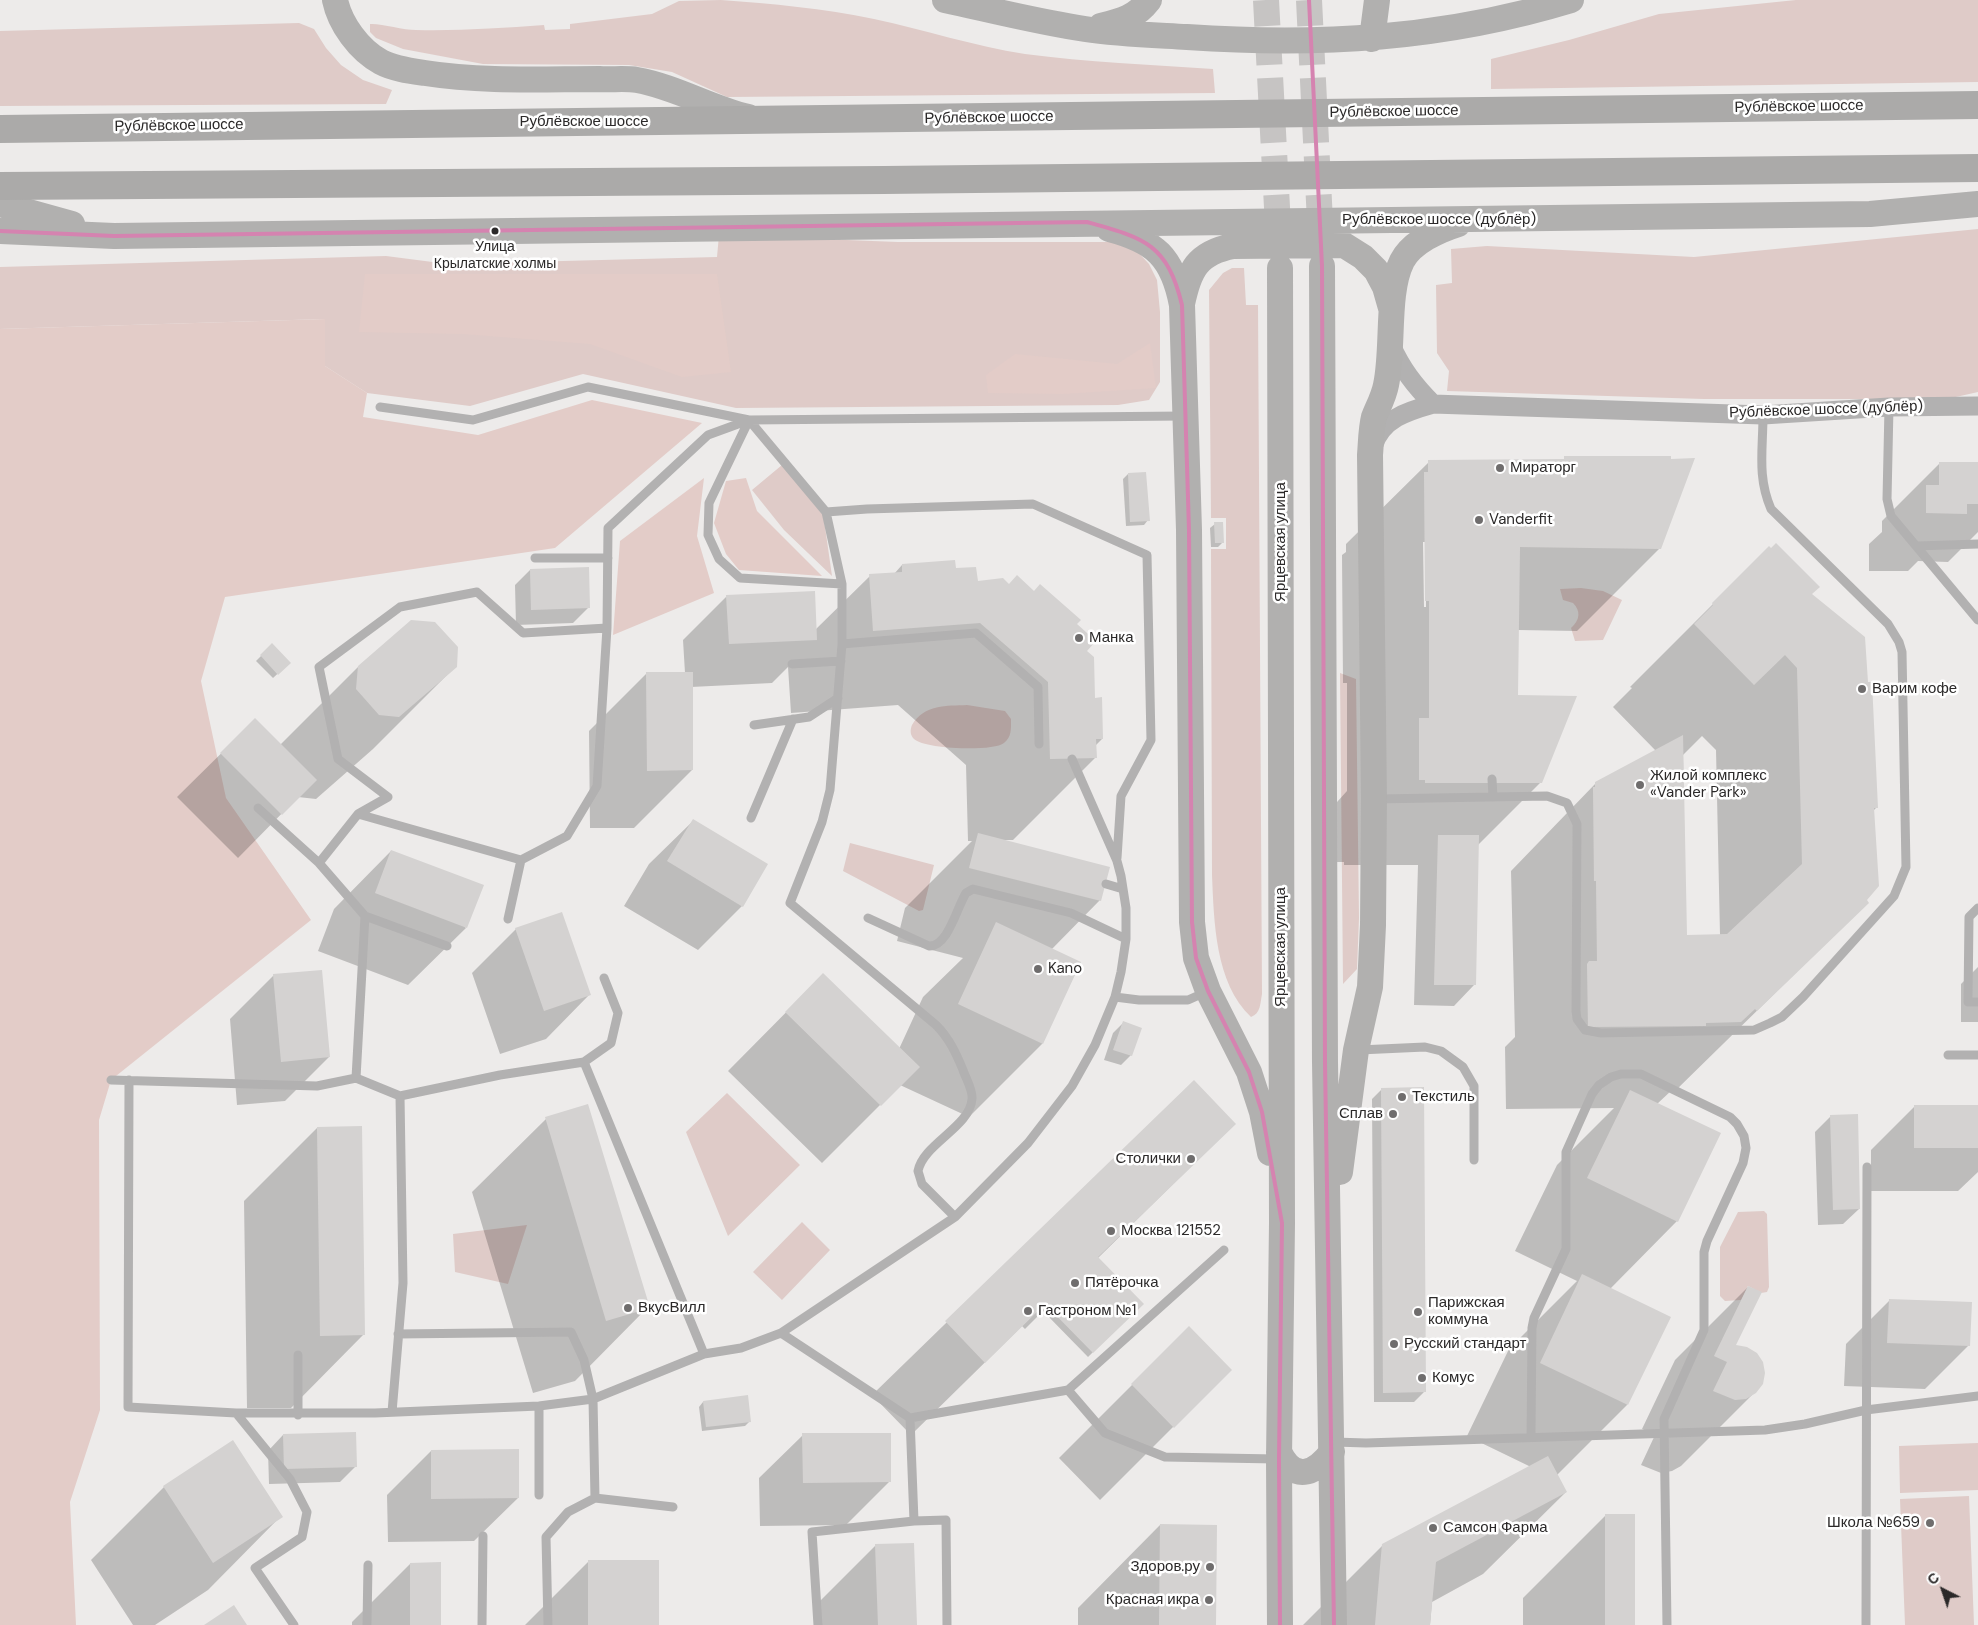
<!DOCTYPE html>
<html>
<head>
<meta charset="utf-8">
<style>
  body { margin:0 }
  #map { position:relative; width:1978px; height:1625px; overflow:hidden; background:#edebea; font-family:"DM Sans",sans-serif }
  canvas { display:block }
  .north { position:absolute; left:1918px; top:1565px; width:50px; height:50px; -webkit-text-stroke:4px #fff; paint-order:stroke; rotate:319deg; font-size:14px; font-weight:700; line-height:20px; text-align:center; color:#2b2929 }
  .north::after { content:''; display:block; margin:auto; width:18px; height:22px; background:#2b2929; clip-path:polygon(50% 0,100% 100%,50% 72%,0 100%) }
</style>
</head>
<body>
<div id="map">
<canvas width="1978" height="1625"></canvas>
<div class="north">С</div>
</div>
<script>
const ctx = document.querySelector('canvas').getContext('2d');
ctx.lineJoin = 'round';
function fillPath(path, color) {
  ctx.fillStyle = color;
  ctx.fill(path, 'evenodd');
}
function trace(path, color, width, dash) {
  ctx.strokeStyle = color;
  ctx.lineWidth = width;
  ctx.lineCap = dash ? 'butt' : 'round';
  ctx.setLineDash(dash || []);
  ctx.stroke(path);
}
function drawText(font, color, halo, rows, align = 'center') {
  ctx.font = font + ' "DM Sans",sans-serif';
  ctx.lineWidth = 5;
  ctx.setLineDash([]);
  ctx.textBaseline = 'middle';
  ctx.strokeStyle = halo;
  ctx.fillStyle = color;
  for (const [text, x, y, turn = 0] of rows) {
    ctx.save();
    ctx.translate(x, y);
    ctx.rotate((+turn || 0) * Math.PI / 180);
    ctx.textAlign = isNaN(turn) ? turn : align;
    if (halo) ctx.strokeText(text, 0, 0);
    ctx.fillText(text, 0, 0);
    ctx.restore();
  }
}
fillPath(new Path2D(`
  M721,0C772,4 823,8 874,19C925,30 974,46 1025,54C1087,62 1151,65 1213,69L1215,93L727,97L672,72L629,65L483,64L403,49L376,38L370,32V24C380,23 403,30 416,30C459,31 502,28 544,25L545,30L570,29V24L652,14L679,1Z
  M1796,0H1978V82L1491,89V59L1569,40L1659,14Z
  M299,23L314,29L326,48L341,65L363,80L392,90L386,104L0,106V31Z
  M1978,229V392L1947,399H1704L1447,391L1449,371L1437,353L1436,285L1452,283L1451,249L1487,246L1694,257Z
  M719,235L898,242H1116L1136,250L1149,264L1157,280L1160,312V382L1149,400L1118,405L736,408L583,374L470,406L367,393L325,366V319L0,329V267L386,256L448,264L717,257Z
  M1232,268H1244L1246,305H1258L1262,994C1260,1004 1261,1013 1251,1017C1215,983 1214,921 1212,875L1211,549H1226V518H1211L1209,290L1223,273Z
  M782,465L823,513L832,576L784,530L752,490Z
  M1581,588L1603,591L1622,600L1603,640L1575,641L1571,628C1580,620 1581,611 1573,603L1563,600L1560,589Z
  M1340,673L1356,679L1359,918L1357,969L1343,984Z
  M967,705L1005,711L1011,719C1011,728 1012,737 1004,743C993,752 924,749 914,739C910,735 910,730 912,725C924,704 947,706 967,705Z
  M850,843L934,865L923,910L919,911L843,871Z
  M727,1093L800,1165L728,1236L686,1132Z
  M1738,1212L1764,1211L1767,1214L1769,1287L1767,1292L1761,1293L1748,1286L1741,1300L1725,1301L1720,1296V1247Z
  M802,1222L830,1250L782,1300L753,1272Z
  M527,1225L508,1284L455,1272L453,1234Z
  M1978,1443V1490L1900,1493L1899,1446Z
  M1969,1496L1974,1625H1905L1900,1499Z`), '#dfcbc8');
fillPath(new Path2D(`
  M365,274H717L731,372L682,377L590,344L463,334L359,332Z
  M325,319V366L367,393L363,417L478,435L592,400L702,423L555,548L225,597L201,681L226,798L311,920L111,1080L99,1120L100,1410L70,1502L76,1625H0V329Z
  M1150,343L1156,388L1063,394L988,393L986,375L1015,354L1117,364Z
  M704,478L697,536L714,593L613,635L620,541Z
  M746,478L757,511L822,576L739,570L726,554L714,523L726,481Z`), '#e3ccc8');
fillPath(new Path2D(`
  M1565,458L1660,548L1577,631L1518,630L1517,696L1541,782L1478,845L1474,985L1454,1006L1414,1005L1418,865H1344V862H1337V802L1347,791V683H1343L1342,555L1346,552V544L1429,462L1562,461ZM1423,542H1426V607H1424Z
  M1940,463H1978V532L1948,562L1918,561L1908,571H1869V544L1882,532V521Z
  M1128,474L1148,520L1144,525L1126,526L1123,479Z
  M1215,524L1223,542L1218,547H1211L1210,528Z
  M1769,548L1810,595L1876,808L1873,811L1865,900L1867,903L1674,1092L1672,1090L1657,1104L1677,1221L1610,1289L1627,1405L1557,1475L1566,1492L1483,1574L1432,1602L1430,1625H1303L1383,1545L1531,1467L1467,1436L1509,1349L1577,1281L1515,1251L1557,1165L1614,1108L1506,1109L1505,1047L1515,1037L1511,871L1596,783L1656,751L1613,707L1632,688L1630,687ZM1702,736L1716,750L1720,935L1686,936L1683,755Z
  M902,565L955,570L976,582L1008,585L1034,592L1076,624L1086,651L1102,739L1095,746V758L1013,840H1004L1100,900L1051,950L1080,963L1042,1044L969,1117L900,1085L822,1163L728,1071L823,975L899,1049L923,997L963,958L897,941L905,908L972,841H968L966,765L898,705L791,713L788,667L772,683L691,687L692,770L634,828H590L589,731L647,673H685L683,640L727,596L815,630L870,576L894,574Z
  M530,570L589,607L573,623L516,625L515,585Z
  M272,645L289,663L273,678L256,661Z
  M456,666L373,749L316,799L298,797L238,858L177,797L255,720L280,745L358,667Z
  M693,821L742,906L698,950L624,906L649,864Z
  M391,851L466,928L408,985L318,951L334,909Z
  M516,929L589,995L546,1039L500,1054L472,973Z
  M1978,967V1022H1961V984Z
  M274,975L329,1057L285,1101L237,1105L230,1019Z
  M1123,1023L1131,1055L1121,1065L1104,1060L1113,1033Z
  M1194,1082L1234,1124L1098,1258L1142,1304L1088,1357L1043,1311L1025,1329L1022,1326L911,1435L872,1395Z
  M1382,1089L1424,1392L1414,1402H1374L1372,1099Z
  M1915,1106H1978V1172L1958,1191H1871V1150Z
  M1831,1116L1859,1209L1843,1224L1818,1225L1815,1132Z
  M546,1119L648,1307L575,1381L533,1393L472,1192Z
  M317,1128L364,1334L291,1408H247L244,1201Z
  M1748,1287L1734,1346L1755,1392L1681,1466L1672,1471L1661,1473L1641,1465L1655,1435L1642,1429L1675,1360Z
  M1890,1300L1969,1345L1925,1389L1844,1386L1846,1344Z
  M1189,1328L1230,1370L1100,1500L1059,1458Z
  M703,1402L750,1421L745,1426L702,1431L699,1407Z
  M283,1435L356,1466L340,1482L269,1484L268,1451Z
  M803,1435L890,1481L846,1525L760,1526L759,1478Z
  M431,1451L518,1498L474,1541L388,1542L387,1495Z
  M164,1487L281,1516L208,1590L155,1625H133L91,1560Z
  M1606,1515L1633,1625H1523V1598Z
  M1160,1525L1215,1625H1078V1608Z
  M876,1545L916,1625H819L818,1603Z
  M589,1561L658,1625H525Z
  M410,1564L439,1625H352V1622Z`), '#0003');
fillPath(new Path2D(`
  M1564,456H1671V459L1695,458L1661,549L1520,547L1518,695L1577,696L1542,783H1425V780H1419V718H1429V601H1425V597L1424,472H1428V460L1564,459Z
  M1939,462H1978V504H1967V514L1926,513V485H1939Z
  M1146,472L1150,521L1130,522L1128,473Z
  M1214,522H1223L1224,543H1215Z
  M1776,543L1820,587L1812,594L1865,637L1868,682H1872L1878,808H1874L1879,886L1867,900L1869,903L1757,1011L1755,1009L1741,1022L1706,1023V1026L1588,1027L1587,964L1589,961H1597L1596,881H1594L1593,787H1595V782L1683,735L1687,935L1727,934L1802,864L1797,668L1785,655L1754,685L1694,624L1713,605L1712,603L1769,546L1771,548Z
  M955,560L956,568L976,567L978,581L1003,578L1009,584L1017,575L1034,591L1040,584L1081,620L1077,624L1096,641L1087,651L1094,657L1095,698L1102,697L1103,739H1096L1097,758L1050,759L1048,682L980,623L873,631L869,574L902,572V564Z
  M589,567L590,608L531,610L530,569Z
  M815,591L817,640L729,644L726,595Z
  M411,620L435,622L458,647L457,667L399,717L379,715L356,689L358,666Z
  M272,643L291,663L278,675L260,655Z
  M646,672H693V770L647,771Z
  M255,718L317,780L282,815L220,753Z
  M693,819L768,864L743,907L667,861Z
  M978,833L1110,867L1101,901L969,868Z
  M1438,835H1479L1476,985H1434Z
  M391,850L484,885L467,928L375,893Z
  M562,912L591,995L544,1011L515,928Z
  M996,922L1081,962L1043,1044L958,1004Z
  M322,970L330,1057L281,1062L273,974Z
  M823,973L920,1067L881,1106L785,1012Z
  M1123,1021L1142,1028L1132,1056L1113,1050Z
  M1194,1080L1236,1124L1098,1257L1144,1304L1093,1353L1045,1304L985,1363L945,1321Z
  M1424,1087L1426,1392L1383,1393L1381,1088Z
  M1630,1090L1721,1133L1678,1222L1587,1178Z
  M588,1104L650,1308L606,1321L545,1117Z
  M1914,1105H1978V1148H1914Z
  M1858,1114L1860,1209L1833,1210L1830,1115Z
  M362,1126L365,1335L320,1336L317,1127Z
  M1582,1274L1671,1317L1628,1405L1540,1363Z
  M1748,1286L1762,1292L1736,1345L1747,1347L1757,1353L1763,1362L1765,1373L1763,1384L1756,1393L1746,1399L1735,1400L1713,1391L1727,1362L1714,1356Z
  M1889,1299L1972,1302L1970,1346L1887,1343Z
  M1189,1326L1232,1370L1174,1428L1131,1384Z
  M748,1395L751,1422L706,1427L703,1401Z
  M356,1432L357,1467L284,1469L283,1434Z
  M802,1433H891V1482L803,1483Z
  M233,1440L283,1517L213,1563L163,1486Z
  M519,1449V1498L431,1499V1450Z
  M1548,1456L1567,1492L1436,1562L1430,1625H1375L1382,1544Z
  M1605,1514H1635V1625H1605Z
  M1160,1524L1217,1525L1216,1625H1159Z
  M914,1543L917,1625H878L875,1544Z
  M588,1560H659V1625H588Z
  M441,1562V1625H410V1563Z
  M234,1605L247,1625H204Z`), '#d4d2d1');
trace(new Path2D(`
  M1266,0L1279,245
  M1309,0L1321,242`), '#c6c4c3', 26, [26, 13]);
trace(new Path2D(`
  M380,407L473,420L588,387L749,420L1184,416
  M1889,407L1887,499L1891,516L1978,620
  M749,420L826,512L842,584V644L830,790L822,822L790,903L936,1025C949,1038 956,1053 963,1070C966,1079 973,1090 972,1099C970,1127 923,1144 918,1171L922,1184L955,1217
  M749,420L709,503L708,535L719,559L740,578L842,584
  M826,512L867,509L1033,504L1147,555L1151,740L1121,796L1117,858
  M1916,546L1978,544
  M535,558H608
  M842,644L976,633L1038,687L1039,744
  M792,664L841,661
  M754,725L809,717L838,698
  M1492,779L1493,797
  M1377,799L1547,796L1567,803L1577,824L1576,1011L1577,1019L1585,1030L1601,1033L1754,1030L1770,1023L1782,1017L1803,997L1894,896L1906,867L1902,652L1899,642L1888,624L1771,509C1757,476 1763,450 1763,415
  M258,808L319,863
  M358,814L388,797L338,759L319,667L400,607L477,592L523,633L607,628
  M751,818L793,719
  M1106,884L1123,889
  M1978,908L1969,917L1968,1002H1978
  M365,916L447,946
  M868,918L929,946C948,947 957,907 966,893L973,889L1071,913L1126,939
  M508,919L521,860
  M1115,997L1139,1000H1188L1206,992
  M1359,1050L1425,1047L1441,1051L1463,1067L1474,1086V1160
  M1948,1055H1978
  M584,1062L704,1354
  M356,1078L400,1096
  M111,1080L317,1086L356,1078L365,916L319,863L358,814L521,860L567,836L597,786L607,628L608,528L708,435L749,420
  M129,1080L128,1407L236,1413H375L539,1406L593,1399L704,1354L741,1348L781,1333L955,1217L1028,1143L1072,1086L1095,1045L1115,997L1121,972L1126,939V908L1121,876L1117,861L1072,759
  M1224,1250L1068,1390L1105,1433L1165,1457L1276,1459
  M781,1333L910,1418L1068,1390
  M398,1334L571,1332L584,1360L593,1399L595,1498L568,1512L546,1537L548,1625
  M392,1412L403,1283L400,1096L500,1075L584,1062L611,1043L618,1013L604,978
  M236,1413L290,1479L307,1512L302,1537L255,1568L294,1625
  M298,1415V1355
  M910,1418L914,1521
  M1531,1437L1532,1328L1534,1318L1566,1249V1152L1592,1094L1599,1085L1611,1077L1621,1074H1641L1730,1117L1737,1124L1744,1136L1746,1148L1743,1163L1707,1241L1704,1252V1330L1664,1419L1667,1625
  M1334,1442L1366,1443L1765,1430L1805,1424L1866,1410L1978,1396
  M539,1495V1406
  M595,1498L673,1507
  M367,1625L368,1565
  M482,1625L483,1536
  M818,1625L812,1532L914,1521L946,1520L947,1625
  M1866,1625L1867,1167`), '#b2b1b1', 9);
trace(new Path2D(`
  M1391,345C1402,369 1414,385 1433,404
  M1373,447C1381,419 1408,411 1433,404L1763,415L1889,407L1978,406`), '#b2b1b1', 19);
trace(new Path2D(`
  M335,0C340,24 359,50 381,62C394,69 411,71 425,73C482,82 542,79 599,79C611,80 625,78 637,80C676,87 710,108 748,117
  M945,0C991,10 1038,22 1085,29C1118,34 1153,35 1187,37C1319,46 1443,39 1571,0
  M1101,26C1122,21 1136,17 1149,0
  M1372,39L1377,0
  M0,204L72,224
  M1109,229C1155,241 1173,257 1182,305L1189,530L1192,922L1196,958L1208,991L1249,1072L1262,1112L1270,1153
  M0,231L114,236L1870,214L1978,204
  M1322,266L1325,1062L1334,1625
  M1182,304C1189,270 1197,253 1233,246L1344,245L1363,257L1376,270L1385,287L1391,308
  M1340,1172L1356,1050L1370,987L1373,925L1374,799L1370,455C1371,443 1371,429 1374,417C1378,407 1384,396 1386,385C1394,348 1386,293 1402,261C1412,242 1439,230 1458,224
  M1279,1452C1294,1482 1314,1475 1332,1452
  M1280,1625L1279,1459L1282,1223L1280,268`), '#b1b0af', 26);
trace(new Path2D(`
  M0,129L1978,105
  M0,186L884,180L1978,168`), '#abaaa9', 28);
trace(new Path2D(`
  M1309,0L1322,266L1325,1062L1334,1625
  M0,231L114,236L1087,222C1144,238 1167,243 1182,305L1189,530L1192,922L1196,958L1208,991L1249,1072L1262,1112L1282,1223L1279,1459L1280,1625`), '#d583b0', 4);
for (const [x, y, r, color] of [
  [495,231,4.5,"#2b2929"],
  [1500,468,5,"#6f6d6d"],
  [1479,520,5,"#6f6d6d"],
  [1079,638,5,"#6f6d6d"],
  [1862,689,5,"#6f6d6d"],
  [1640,785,5,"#6f6d6d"],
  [1038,969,5,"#6f6d6d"],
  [1402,1097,5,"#6f6d6d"],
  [1393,1114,5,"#6f6d6d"],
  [1191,1159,5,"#6f6d6d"],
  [1111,1231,5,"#6f6d6d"],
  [1075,1283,5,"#6f6d6d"],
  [628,1308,5,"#6f6d6d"],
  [1028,1311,5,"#6f6d6d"],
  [1418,1312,5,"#6f6d6d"],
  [1394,1344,5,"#6f6d6d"],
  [1422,1378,5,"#6f6d6d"],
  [1930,1523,5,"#6f6d6d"],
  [1433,1528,5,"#6f6d6d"],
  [1210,1567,5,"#6f6d6d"],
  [1209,1600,5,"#6f6d6d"]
]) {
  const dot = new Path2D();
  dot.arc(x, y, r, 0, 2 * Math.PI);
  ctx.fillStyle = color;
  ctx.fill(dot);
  trace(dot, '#fff', 2);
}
drawText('14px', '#2b2929', '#fff', [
  ["Улица",495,247],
  ["Крылатские холмы",495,264]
]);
drawText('15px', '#2b2929', '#fff', [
  ["Рублёвское шоссе",1799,107,-1],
  ["Рублёвское шоссе",1394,112,-1],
  ["Рублёвское шоссе",989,118,-1],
  ["Рублёвское шоссе",584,122],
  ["Рублёвское шоссе",179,126,-1],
  ["Рублёвское шоссе (дублёр)",1439,220],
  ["Рублёвское шоссе (дублёр)",1826,410,-2],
  ["Ярцевская улица",1281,542,-90],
  ["Ярцевская улица",1281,947,-90]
]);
drawText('15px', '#2b2929', '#fff', [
  ["Мираторг",1510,468],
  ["Vanderfit",1489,520],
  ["Манка",1089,638],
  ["Варим кофе",1872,689],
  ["Жилой комплекс",1650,776],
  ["«Vander Park»",1650,793],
  ["Kano",1048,969],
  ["Текстиль",1412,1097],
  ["Сплав",1383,1114,"right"],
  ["Столички",1181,1159,"right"],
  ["Москва 121552",1121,1231],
  ["Пятёрочка",1085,1283],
  ["Парижская",1428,1303],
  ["коммуна",1428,1320],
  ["ВкусВилл",638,1308],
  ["Гастроном №1",1038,1311],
  ["Русский стандарт",1404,1344],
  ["Комус",1432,1378],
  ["Школа №659",1920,1523,"right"],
  ["Самсон Фарма",1443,1528],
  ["Здоров.ру",1200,1567,"right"],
  ["Красная икра",1199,1600,"right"]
], 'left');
</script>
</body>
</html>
